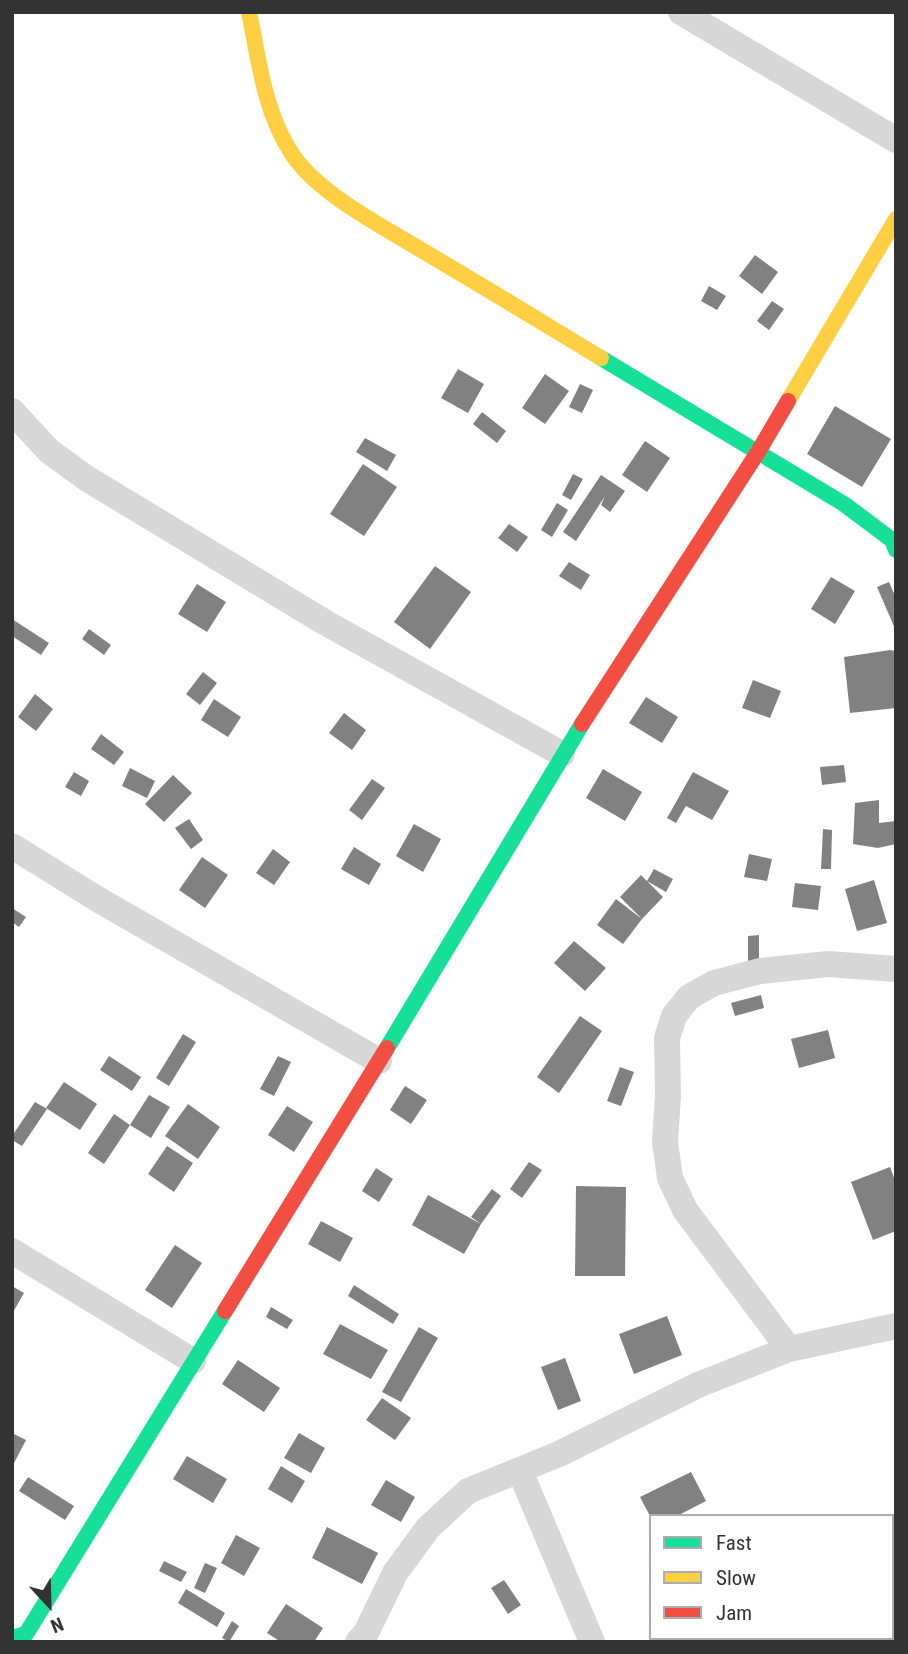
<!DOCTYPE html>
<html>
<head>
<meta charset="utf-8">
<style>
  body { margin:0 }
  #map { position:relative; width:908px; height:1654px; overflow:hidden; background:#fff; font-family:"Roboto Condensed",sans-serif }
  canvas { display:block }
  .frame { position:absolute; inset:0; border:14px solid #333; pointer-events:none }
  .legend { position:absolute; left:649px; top:1514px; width:245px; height:126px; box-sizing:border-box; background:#fff; border:2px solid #adadad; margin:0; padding:9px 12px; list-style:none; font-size:21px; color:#333 }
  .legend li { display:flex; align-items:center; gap:14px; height:35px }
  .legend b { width:35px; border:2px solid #adadad }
  .north { position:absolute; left:14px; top:1570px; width:70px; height:70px; -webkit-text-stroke:5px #fff; paint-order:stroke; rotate:158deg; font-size:19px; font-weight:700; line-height:28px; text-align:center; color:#333 }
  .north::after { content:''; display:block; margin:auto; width:24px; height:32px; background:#333; clip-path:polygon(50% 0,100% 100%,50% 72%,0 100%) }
</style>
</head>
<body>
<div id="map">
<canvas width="908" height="1654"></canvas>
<div class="frame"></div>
<ul class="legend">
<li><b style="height:9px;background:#16e098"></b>Fast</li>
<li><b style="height:9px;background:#ffcf43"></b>Slow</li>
<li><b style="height:9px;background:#f24e42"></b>Jam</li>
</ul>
<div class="north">N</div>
</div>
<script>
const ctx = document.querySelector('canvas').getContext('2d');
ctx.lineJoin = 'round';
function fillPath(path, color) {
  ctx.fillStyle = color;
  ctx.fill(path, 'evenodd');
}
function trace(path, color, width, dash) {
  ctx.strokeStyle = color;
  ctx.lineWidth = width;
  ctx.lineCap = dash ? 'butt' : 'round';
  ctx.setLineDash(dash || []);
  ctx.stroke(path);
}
fillPath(new Path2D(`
  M755,255L778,272L762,294L739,276Z
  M709,286L726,296L717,310L701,301Z
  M772,301L784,309L769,330L757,321Z
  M458,369L484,384L468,413L441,398Z
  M545,374L569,391L545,424L522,408Z
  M580,384L593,390L582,413L569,407Z
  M835,406L891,439L862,487L807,454Z
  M482,412L506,431L497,443L473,424Z
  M365,438L396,455L387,471L356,452Z
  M645,441L670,458L647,492L622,475Z
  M363,464L397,487L364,536L330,514Z
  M573,474L583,479L571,500L562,495Z
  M601,475L625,491L610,512L601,505L605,496L576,541L563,532Z
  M557,503L568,510L552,537L541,530Z
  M509,524L528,537L517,552L498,538Z
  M569,562L590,575L581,590L559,576Z
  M435,566L471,592L430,649L394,622Z
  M831,577L855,591L835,624L811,609Z
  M889,582L896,598V631L877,587Z
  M197,584L226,602L207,632L178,614Z
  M12,619L49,643L41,655L12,636Z
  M89,629L111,645L104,655L82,639Z
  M890,650L896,651V708L850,713L844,657Z
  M203,672L217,683L200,705L186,694Z
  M753,680L781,691L770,718L742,708Z
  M35,694L53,709L36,731L18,717Z
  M646,697L678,717L662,743L629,723Z
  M214,699L241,717L228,737L201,720Z
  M344,713L366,730L352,750L329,733Z
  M101,734L124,752L114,765L91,749Z
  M844,765L846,782L822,785L820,767Z
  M130,768L155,781L147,798L122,786Z
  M603,769L642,792L625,821L586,798Z
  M74,772L89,781L81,796L65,787Z
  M693,772L729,791L712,820L686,806L676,823L667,818Z
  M173,775L192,793L164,822L145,804Z
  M372,779L385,788L362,820L349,810Z
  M879,800V823L896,821V844L878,848L853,844L855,803Z
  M189,819L203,840L191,849L175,828Z
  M414,824L441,839L423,872L396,856Z
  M823,829L832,830L831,869H821Z
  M354,847L381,864L369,885L341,869Z
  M273,849L290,862L274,885L256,873Z
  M749,854L772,859L767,881L744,877Z
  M202,857L228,875L205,908L179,890Z
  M654,869L673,879L666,892L647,881L663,897L642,919L623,944L597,925L616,899L642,919L620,897L641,875L647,881Z
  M874,880L887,923L857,931L845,889Z
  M795,883L821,886L818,910L792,907Z
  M12,908L26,917L19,927L12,922Z
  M759,935V963L748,964V936Z
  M574,941L606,968L585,991L554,963Z
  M761,995L764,1008L735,1016L731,1003Z
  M580,1016L602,1031L559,1093L537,1077Z
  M828,1030L835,1058L799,1068L791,1039Z
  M183,1034L196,1042L169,1086L156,1078Z
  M109,1056L141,1077L132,1091L100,1070Z
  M278,1056L291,1062L274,1096L260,1089Z
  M620,1067L634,1072L621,1106L607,1101Z
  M64,1082L97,1104L80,1130L46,1108Z
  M405,1086L427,1100L411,1124L390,1110Z
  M149,1095L170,1107L151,1138L130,1125Z
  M35,1102L47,1109L22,1146L12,1140V1136Z
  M188,1104L220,1127L198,1159L165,1136Z
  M287,1106L313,1122L294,1152L268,1135Z
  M114,1114L130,1125L104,1164L88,1153Z
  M167,1146L193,1163L174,1192L148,1174Z
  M529,1162L542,1170L522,1198L510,1189Z
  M890,1167L896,1183V1231L873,1240L851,1182Z
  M376,1168L393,1179L379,1202L362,1191Z
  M576,1186L626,1187L625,1276H575Z
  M492,1189L501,1196L481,1224L464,1254L412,1225L428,1195L481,1224L471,1217Z
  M321,1221L353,1238L340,1262L308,1244Z
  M175,1245L202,1263L172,1308L145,1290Z
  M354,1285L399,1314L393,1324L348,1296Z
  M12,1286L24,1293L12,1314Z
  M271,1307L293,1320L287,1329L266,1317Z
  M667,1316L682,1355L634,1374L619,1334Z
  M340,1324L388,1350L371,1379L323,1354Z
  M419,1327L438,1338L401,1402L382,1392Z
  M565,1358L581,1401L558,1410L541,1367Z
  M238,1360L280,1388L264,1412L222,1384Z
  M382,1398L411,1418L395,1440L366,1420Z
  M12,1433L26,1440L12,1467Z
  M299,1433L325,1448L311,1473L284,1458Z
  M187,1456L227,1479L213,1503L173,1479Z
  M281,1466L305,1481L292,1503L268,1489Z
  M691,1472L706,1501L677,1516H650L640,1497Z
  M28,1477L74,1506L65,1520L19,1491Z
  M386,1480L415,1497L401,1522L371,1505Z
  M327,1527L378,1553L362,1584L312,1558Z
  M236,1535L260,1548L244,1576L221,1563Z
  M164,1561L187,1572L181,1582L159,1571Z
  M205,1563L217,1568L205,1593L194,1588Z
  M504,1580L521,1605L508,1614L491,1588Z
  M186,1589L225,1613L217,1627L178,1603Z
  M286,1604L323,1628L314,1642H281L267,1633Z
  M232,1621L239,1626L229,1642L222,1638Z`), '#818181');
trace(new Path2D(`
  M681,12L896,140
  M12,411L49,451L86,478L326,623L562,754
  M12,846L99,900L379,1061
  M12,1251L193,1361
  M789,1349L685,1210L670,1178L665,1142L668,1096L667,1038L674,1016L689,997L714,983L760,971L828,964L896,969
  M520,1471L592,1642
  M358,1642L366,1633L395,1573L428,1528L468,1491L559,1454L698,1385L789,1349L896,1326`), '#d7d7d7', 26);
trace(new Path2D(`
  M601,358L844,504L892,540L896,550
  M387,1048L582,724
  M12,1638L26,1634L225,1311`), '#16e098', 16);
trace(new Path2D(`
  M249,12C259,60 264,112 292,154C319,195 386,228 428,254C486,288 543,323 601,358
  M788,401L896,219`), '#ffcf43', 16);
trace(new Path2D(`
  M582,724L758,452L788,401
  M225,1311L387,1048`), '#f24e42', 16);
</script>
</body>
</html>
